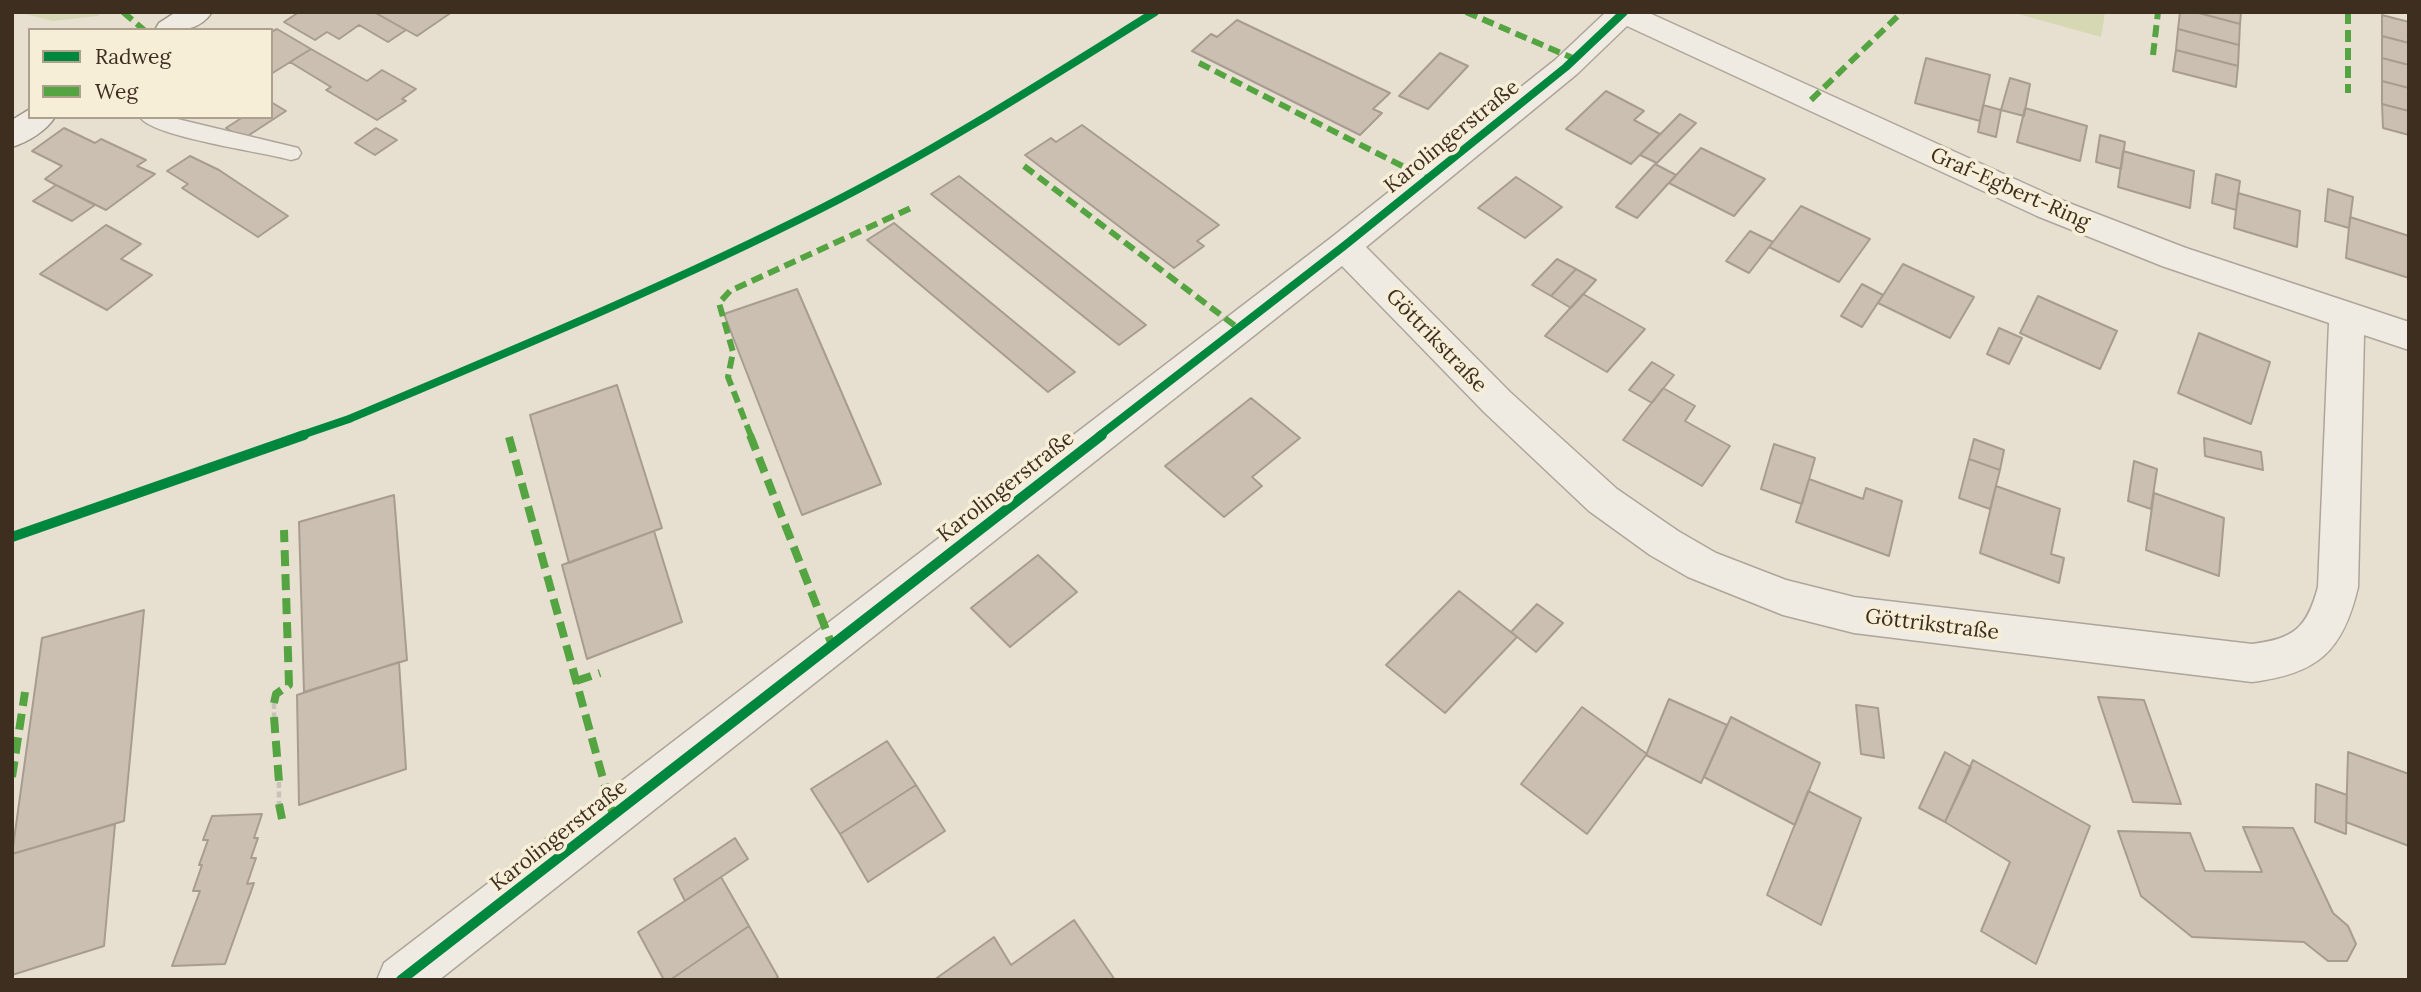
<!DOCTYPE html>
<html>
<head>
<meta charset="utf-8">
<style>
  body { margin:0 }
  #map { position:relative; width:2421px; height:992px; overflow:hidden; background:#e7e0d1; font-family:Lora,serif }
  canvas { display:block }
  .frame { position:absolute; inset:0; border:14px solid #3d2e20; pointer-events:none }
  .legend { position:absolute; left:28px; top:28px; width:245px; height:91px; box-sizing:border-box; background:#f7eed8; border:2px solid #ada18e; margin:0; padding:9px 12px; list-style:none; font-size:21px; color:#3d2e20 }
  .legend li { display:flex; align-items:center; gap:14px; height:35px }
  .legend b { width:35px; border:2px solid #ada18e }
</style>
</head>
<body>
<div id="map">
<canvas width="2421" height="992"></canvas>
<div class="frame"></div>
<ul class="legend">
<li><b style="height:9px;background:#00873e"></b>Radweg</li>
<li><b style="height:9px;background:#54a441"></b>Weg</li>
</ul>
</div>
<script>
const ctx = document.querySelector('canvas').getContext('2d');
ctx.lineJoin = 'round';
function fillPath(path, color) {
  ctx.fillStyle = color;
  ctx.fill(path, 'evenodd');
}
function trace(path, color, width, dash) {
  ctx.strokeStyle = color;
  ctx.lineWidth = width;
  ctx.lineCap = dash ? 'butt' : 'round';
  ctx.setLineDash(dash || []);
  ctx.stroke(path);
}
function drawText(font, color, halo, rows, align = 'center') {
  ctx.font = font + ' Lora,serif';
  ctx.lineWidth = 7;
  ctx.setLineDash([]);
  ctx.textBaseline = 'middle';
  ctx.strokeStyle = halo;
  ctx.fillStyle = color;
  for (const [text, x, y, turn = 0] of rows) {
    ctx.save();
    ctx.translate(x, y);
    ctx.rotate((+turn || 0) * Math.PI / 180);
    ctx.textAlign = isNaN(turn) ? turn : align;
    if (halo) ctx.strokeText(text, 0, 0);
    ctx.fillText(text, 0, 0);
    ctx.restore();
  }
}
fillPath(new Path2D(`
  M17,12H104L97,16L53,21Z
  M2011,12H2105L2101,37Z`), '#d6d7b3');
const building = new Path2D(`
  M299,12H374L406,30L388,42L359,25L339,39L327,32L315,40L284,22Z
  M374,12H452L417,36Z
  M2180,12H2195L2240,24L2239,45L2178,29Z
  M2195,12H2241L2240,24Z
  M2382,15L2409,22V43L2382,36Z
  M1237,20L1390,93L1373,109L1382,113L1360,135L1192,51L1211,34L1217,37Z
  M277,29L311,49L271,74V32Z
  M2178,29L2239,45L2238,66L2176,50Z
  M2382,36L2409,43V65L2382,58Z
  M311,49L367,81L382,70L416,89L402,99L406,101L377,120L326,90L331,87L290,62Z
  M2176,50L2238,66L2236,87L2173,71Z
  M1440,53L1468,66L1428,109L1399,96Z
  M1926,58L1990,75L1980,121L1915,103Z
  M2382,58L2409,65V88L2382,81Z
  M2010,78L2030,84L2024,116L2001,110Z
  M2382,81L2409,88V111L2382,104Z
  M1606,91L1644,111L1634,120L1660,134L1631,164L1566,129Z
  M271,102L286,111L243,139L226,128L243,117H271Z
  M2382,104L2409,111V135L2383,128Z
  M1983,105L2001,110L1996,137L1978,132Z
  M2025,108L2087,126L2080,161L2017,142Z
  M1680,114L1696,123L1657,163L1640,155Z
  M1082,125L1219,225L1197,241L1204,246L1174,268L1025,155L1051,138L1056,142Z
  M64,128L95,143L101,139L146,160L137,166L155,174L106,210L56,185L45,179L62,166L32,151Z
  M376,128L397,140L375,155L355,143Z
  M2100,135L2125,142L2121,169L2096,162Z
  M1701,148L1765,179L1734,216L1669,183Z
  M2123,151L2194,171L2190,208L2118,187Z
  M190,156L219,170L288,216L258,237L182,188L188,184L167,171Z
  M1655,164L1676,175L1637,218L1616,207Z
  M2216,174L2240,181L2236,210L2212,203Z
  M959,176L1146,325L1119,345L931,194Z
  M1516,177L1562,207L1525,238L1478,208Z
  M56,185L95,205L72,221L33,201Z
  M2328,189L2353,197L2349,228L2325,221Z
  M2238,193L2300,211L2297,247L2234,228Z
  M1801,206L1870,239L1839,282L1769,247Z
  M2350,217L2409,236V278L2346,258Z
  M894,223L1075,372L1048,392L867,240Z
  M106,225L141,244L121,259L152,275L107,310L40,274Z
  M1750,231L1773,242L1749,273L1726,261Z
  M1557,259L1576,269L1551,296L1532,285Z
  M1903,264L1974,297L1950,338L1878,303Z
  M1576,269L1596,280L1571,308L1551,296Z
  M1862,284L1883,295L1862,327L1841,316Z
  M797,289L881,484L802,515L724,314Z
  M1583,294L1645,329L1607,372L1545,336Z
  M2038,296L2117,331L2100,369L2020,333Z
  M1999,328L2022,338L2009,364L1987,354Z
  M2199,333L2270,362L2251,424L2178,393Z
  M1652,362L1674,375L1652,403L1629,390Z
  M617,385L662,528L569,563L530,415Z
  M1663,388L1695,406L1685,421L1730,446L1702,486L1623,440Z
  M1251,398L1300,438L1252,477L1262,486L1224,517L1165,466Z
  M2204,438L2261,452L2263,470L2205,456Z
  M1974,439L2004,450L2000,470L1969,459Z
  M1774,444L1815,458L1802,504L1761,489Z
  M1969,459L2000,470L1990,509L1959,498Z
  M2134,461L2157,469L2151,509L2128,501Z
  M1809,479L1863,499L1866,488L1902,501L1889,556L1796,522Z
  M1996,486L2060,509L2051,554L2064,558L2059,583L1980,553Z
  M2154,493L2224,518L2219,576L2146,550Z
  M394,495L407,660L304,692L299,522Z
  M654,531L682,622L587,659L562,565Z
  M1038,555L1077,592L1010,647L971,608Z
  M1459,591L1517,637L1445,713L1386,665Z
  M1537,604L1563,623L1536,652L1511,632Z
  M144,610L124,821L12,854L42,638Z
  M399,662L406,769L299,805L297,695Z
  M2098,697L2144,700L2181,804L2133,802Z
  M1669,699L1727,725L1701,783L1646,755Z
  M1856,705L1878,708L1884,758L1861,754Z
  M1582,707L1647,754L1587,834L1521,784Z
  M1731,717L1820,763L1795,825L1704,777Z
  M887,741L916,785L840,834L811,789Z
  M1945,752L1971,767L1945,822L1919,808Z
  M2348,752L2409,774V846L2346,822Z
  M1973,760L2090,826L2036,964L1981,931L2010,862L1945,822Z
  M2316,784L2347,795L2346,834L2315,822Z
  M916,785L945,831L868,882L840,834Z
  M1808,791L1861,818L1821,925L1767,895Z
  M262,814L254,838H258L251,858H256L247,884L254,883L225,964L172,966L200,891H193L202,865H199L208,840H203L212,816Z
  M115,824L104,946L12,975V854Z
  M2243,827L2293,828L2333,913L2348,926L2356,944L2347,961H2328L2304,942L2192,937L2141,896L2118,831L2190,833L2205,871L2262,872Z
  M735,838L748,859L685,901L674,879Z
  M721,877L749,926L670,980H664L638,932Z
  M1074,920L1115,980H934L994,937L1011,965Z
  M749,926L778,977L774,980H670Z`);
fillPath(building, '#cbbfb2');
trace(building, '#a89c90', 2);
const lane = new Path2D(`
  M140,117H169L298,148L301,153L298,158L291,160C264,152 152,137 140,117Z`);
const street = new Path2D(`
  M1606,12H1647L2061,200L2186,248L2409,322V350L2364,335L2358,587C2343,651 2318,674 2252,682L1854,633L1783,615L1688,577L1650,555L1589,511L1484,412L1342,266L439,980H377L384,963L1332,237L1555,60ZM1627,26L2037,216L2162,266L2329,323L2318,587C2307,628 2294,639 2252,644L1854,597L1786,580L1716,553L1678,531L1617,489L1510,392L1366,247L1577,74Z`);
const secondary = new Path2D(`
  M176,12H212C198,33 177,30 155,30L159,23Z
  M30,109V117H55C46,131 28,142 12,147V120Z`);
trace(lane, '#ada599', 3);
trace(street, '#ada599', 3);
trace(secondary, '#9c958a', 3);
trace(new Path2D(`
  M274,703V717
  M279,782V804`), '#c8c2b9', 4.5, [6, 3.5]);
fillPath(lane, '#efebe3');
fillPath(street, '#efebe3');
fillPath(secondary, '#efebe3');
trace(new Path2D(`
  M123,12L144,30
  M1466,12L1575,59
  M2348,12V93
  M2153,55L2158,12
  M1199,63L1428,179
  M1811,100L1902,12
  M1024,166L1238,328
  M751,436L728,377L733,352L719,303L730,291L911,208`), '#54a441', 6, [12, 6]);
trace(new Path2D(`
  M750,435L832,645
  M509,437L613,815
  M576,681L600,673
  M274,703L276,694L289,685L284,530
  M274,717L279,782
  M12,777L25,692
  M279,804L282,819`), '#54a441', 8, [16, 8]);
trace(new Path2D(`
  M299,436L349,419C508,352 668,286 822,208C937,150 1046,80 1155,12
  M1099,436L1344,246L1566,67L1624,12`), '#00873e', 8);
trace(new Path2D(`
  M12,537L304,435
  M401,980L1102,435`), '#00873e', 10);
drawText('21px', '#3d2e20', '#f7eed8', [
  ["Karolingerstraße",1452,137,-39],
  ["Graf-Egbert-Ring",2010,189,24],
  ["Göttrikstraße",1436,341,46],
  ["Karolingerstraße",1006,487,-38],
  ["Göttrikstraße",1932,625,7],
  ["Karolingerstraße",559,836,-38]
]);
</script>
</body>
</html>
